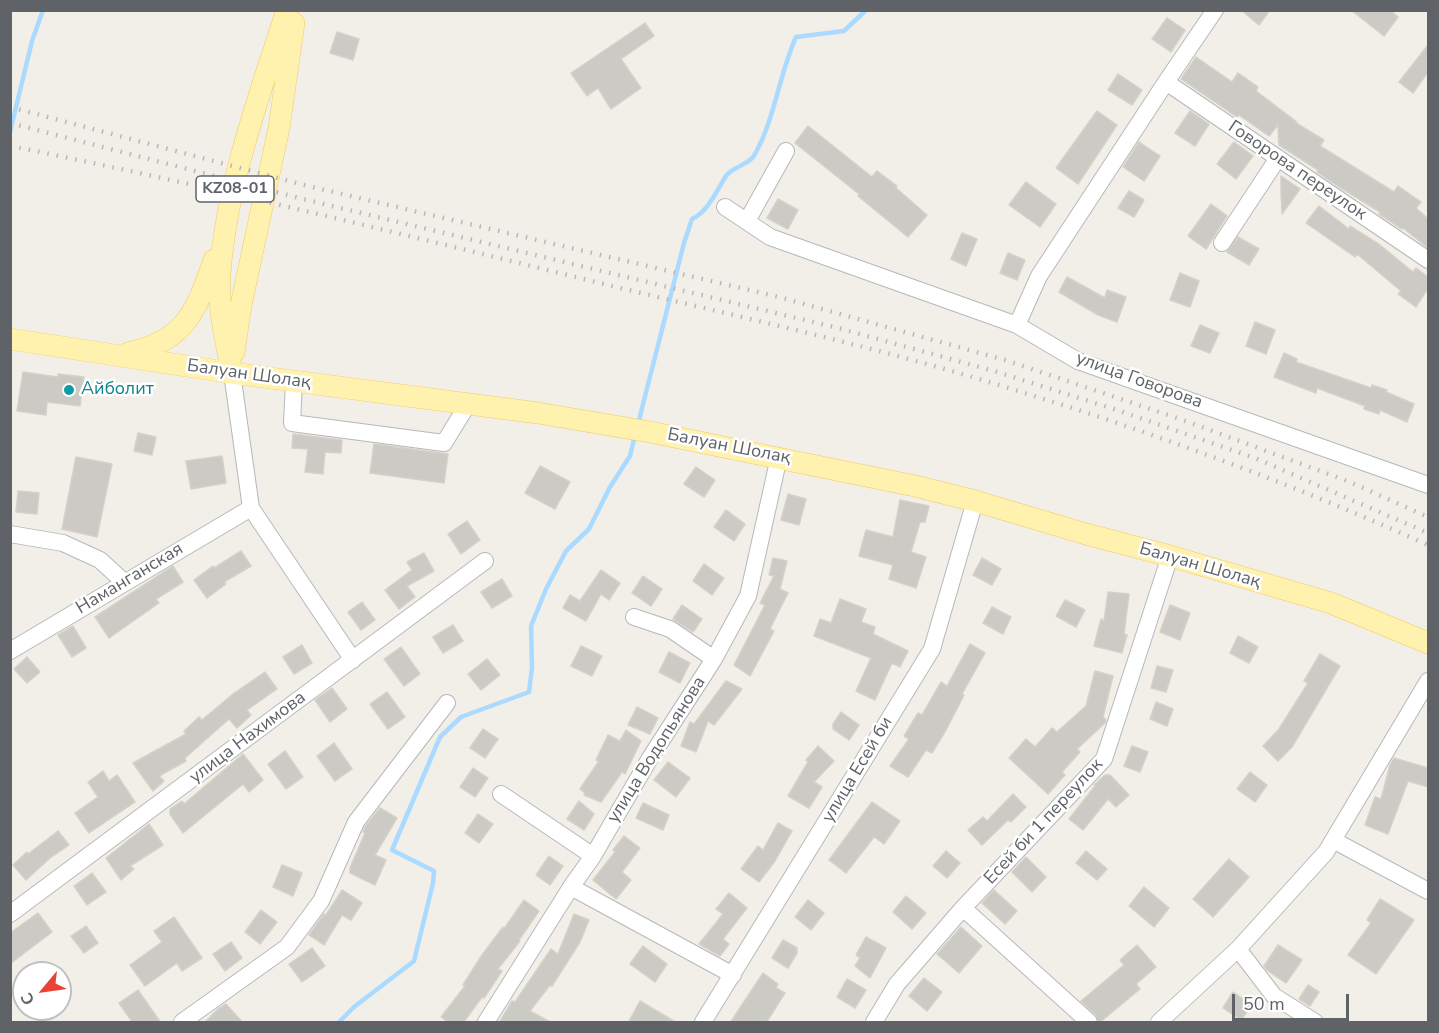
<!DOCTYPE html>
<html>
<head>
<meta charset="utf-8">
<style>
  body { margin:0 }
  #map { position:relative; width:1439px; height:1033px; overflow:hidden; background:#f1efe8; font-family:"Nunito Sans",sans-serif }
  canvas { display:block }
  .frame { position:absolute; inset:0; border:12px solid #5f6368; pointer-events:none }
  .north { position:absolute; left:12px; top:961px; width:60px; height:60px; box-sizing:border-box; background:#fff; border:2px solid #bfc1c3; border-radius:50%; rotate:241deg; font-size:16px; font-weight:700; line-height:24px; text-align:center; color:#5f6368 }
  .north::after { content:''; display:block; margin:auto; width:21px; height:27px; background:#ea4335; clip-path:polygon(50% 0,100% 100%,50% 72%,0 100%) }
  .scale { position:absolute; left:1232px; top:994px; width:117px; height:27px; box-sizing:border-box; border:3px solid #5f6368; border-top:0; padding-left:8px; font-size:18px; line-height:21px; white-space:nowrap; color:#5f6368; -webkit-text-stroke:4px #fff; paint-order:stroke }
</style>
</head>
<body>
<div id="map">
<canvas width="1439" height="1033"></canvas>
<div class="frame"></div>
<div class="north">С</div>
<div class="scale">50 m</div>
</div>
<script>
const ctx = document.querySelector('canvas').getContext('2d');
ctx.lineJoin = 'round';
function trace(path, color, width, dash) {
  ctx.strokeStyle = color;
  ctx.lineWidth = width;
  ctx.lineCap = dash ? 'butt' : 'round';
  ctx.setLineDash(dash || []);
  ctx.stroke(path);
}
function fillPath(path, color) {
  ctx.fillStyle = color;
  ctx.fill(path, 'evenodd');
}
function drawText(font, color, halo, rows, align = 'center') {
  ctx.font = font + ' "Nunito Sans",sans-serif';
  ctx.lineWidth = 5;
  ctx.setLineDash([]);
  ctx.textBaseline = 'middle';
  ctx.strokeStyle = halo;
  ctx.fillStyle = color;
  for (const [text, x, y, turn = 0] of rows) {
    ctx.save();
    ctx.translate(x, y);
    ctx.rotate((+turn || 0) * Math.PI / 180);
    ctx.textAlign = isNaN(turn) ? turn : align;
    if (halo) ctx.strokeText(text, 0, 0);
    ctx.fillText(text, 0, 0);
    ctx.restore();
  }
}
trace(new Path2D(`
  M10,132L32,41L43,10
  M638,424L684,243L692,219C708,212 717,190 726,176C733,166 750,165 755,154C775,118 779,75 796,37L844,31L866,10
  M339,1022L354,1007L414,961L433,883L434,871L392,850L440,737L461,717L529,692L532,668L531,626L546,589L566,551L589,529L610,487L630,456L635,435`), '#aadaff', 4.5);
const building = new Path2D(`
  M1241,10H1270L1259,25Z
  M1351,10H1390L1398,17L1384,36Z
  M1167,18L1185,30L1171,52L1152,39Z
  M645,23L654,36L621,59L641,88L611,109L598,88L587,96L571,73Z
  M337,32L359,39L353,60L330,53Z
  M1428,45V72L1413,93L1399,82Z
  M1196,57L1232,82L1238,73L1258,87L1256,91L1297,122L1296,123L1324,140L1320,146L1394,192L1398,186L1421,202L1416,208L1428,219V248L1403,228L1402,229L1379,214L1380,212L1336,185L1317,172L1318,170L1279,145L1278,125L1269,136L1239,115L1237,117L1181,79Z
  M1118,74L1142,90L1132,105L1108,90Z
  M1097,111L1117,125L1078,184L1056,168Z
  M1190,111L1209,124L1195,146L1175,133Z
  M808,126L872,177L877,171L897,186L896,188L927,215L908,237L858,196L859,194L795,143Z
  M1139,142L1160,156L1144,181L1123,167Z
  M1234,142L1253,156L1236,179L1217,164Z
  M1281,176L1300,189L1282,214L1281,191Z
  M1026,182L1056,204L1040,227L1009,205Z
  M1129,191L1144,200L1134,217L1118,208Z
  M778,199L798,210L788,229L767,218Z
  M1211,204L1227,216L1206,249L1188,236Z
  M1319,206L1349,229L1350,226L1380,245L1413,272L1416,268L1428,277V288L1416,307L1398,294L1401,291L1357,254L1355,257L1306,223Z
  M962,233L977,239L966,266L951,259Z
  M1238,237L1259,249L1249,265L1227,252Z
  M1008,253L1025,260L1017,280L1000,273Z
  M1180,273L1199,281L1190,307L1170,300Z
  M1067,277L1105,298L1107,290L1126,297L1117,322L1098,315L1059,292Z
  M1255,322L1275,330L1266,354L1246,346Z
  M1200,325L1219,333L1210,353L1191,346Z
  M1284,353L1297,359L1296,362L1371,388L1372,385L1387,390L1386,392L1414,404L1407,422L1380,410L1379,414L1364,409L1365,406L1317,388L1316,393L1274,377Z
  M23,372L58,377V374L84,377L80,406L47,402L46,415L17,411Z
  M138,433L156,437L152,455L134,451Z
  M293,434L342,440L341,453L325,452L323,474L305,472L308,449L292,448Z
  M374,444L448,454L444,483L370,473Z
  M222,456L226,483L191,489L186,461Z
  M76,457L112,464L97,537L62,529Z
  M540,466L570,482L555,509L525,493Z
  M696,467L715,480L704,497L684,484Z
  M18,491L39,493L37,514L16,512Z
  M788,494L806,499L799,525L781,520Z
  M900,500L929,506L925,522H920L911,552L926,557L916,588L889,579L893,565L859,556L866,530L893,537Z
  M726,510L745,524L734,541L714,527Z
  M467,521L480,540L461,554L448,534Z
  M241,551L251,566L224,582L226,584L207,598L194,580L213,566L214,568Z
  M424,553L434,571L407,586L415,597L399,609L385,590L412,570L407,562Z
  M773,558L787,561L780,589L788,593L770,629L774,631L750,676L734,665L765,605L760,603L774,576L769,575Z
  M982,558L1001,569L992,585L973,575Z
  M704,564L724,578L712,595L693,581Z
  M173,566L183,582L156,599L159,603L109,638L95,617Z
  M601,570L620,583L609,600L601,594L586,621L563,608L570,595L580,601Z
  M643,576L662,589L651,606L632,593Z
  M502,579L512,596L492,608L481,592Z
  M1108,592L1129,594L1124,634L1127,635L1122,653L1094,646L1101,619L1104,621Z
  M840,599L866,609L861,622L875,627L873,634L908,651L900,667L892,663L875,700L856,691L871,658L814,636L820,619L831,623Z
  M1065,600L1085,610L1076,627L1056,616Z
  M362,602L375,620L361,630L348,612Z
  M682,605L702,619L693,632L673,619Z
  M1170,605L1190,613L1180,640L1160,632Z
  M992,607L1011,617L1003,634L983,623Z
  M453,625L463,641L443,653L433,637Z
  M73,626L86,648L72,657L58,635Z
  M1238,636L1258,647L1249,663L1230,653Z
  M970,644L985,653L962,694L964,695L946,730L932,753L926,750L908,777L890,766L909,739L904,736L918,713L922,715L941,682L947,686Z
  M302,645L312,663L294,674L283,657Z
  M581,646L602,656L592,676L571,666Z
  M401,647L420,674L404,686L384,659Z
  M669,652L690,663L680,683L659,672Z
  M1320,654L1340,666L1292,747L1278,761L1263,746L1279,729L1308,683L1304,681Z
  M27,657L40,672L27,683L14,669Z
  M487,659L500,675L481,690L468,674Z
  M1157,666L1173,670L1166,692L1151,688Z
  M1095,671L1113,676L1103,717L1106,720L1105,723L1077,749L1080,752L1062,772L1065,775L1048,794L1009,758L1026,739L1035,747L1052,728L1057,732L1086,706Z
  M265,672L277,689L247,710L251,715L237,728L229,719L185,758L186,761L159,776L164,781L153,791L133,763L186,734L184,731L199,717L202,720L233,694Z
  M726,681L742,689L714,725L708,721L696,752L681,746L690,722L694,724Z
  M332,688L347,709L330,722L315,700Z
  M387,692L405,717L388,729L370,704Z
  M1156,702L1173,709L1167,726L1150,719Z
  M637,707L658,718L650,734L628,725Z
  M841,712L859,725L849,740L833,729V724Z
  M483,729L498,739L485,758L470,748Z
  M626,730L641,741L625,774L622,772L601,802L584,795L585,793L580,789L599,761L596,760L608,735L620,741Z
  M334,743L352,769L335,781L317,756Z
  M818,746L834,761L814,782L822,787L809,808L788,796L808,762L806,760Z
  M1132,746L1148,752L1140,772L1124,766Z
  M285,751L303,777L286,789L268,764Z
  M243,754L263,780L249,792L243,784L183,833L170,814V809L182,801L184,804Z
  M1394,758L1428,768V787L1408,781L1388,834L1365,825L1375,797L1381,799L1390,765Z
  M668,762L690,778L676,797L654,780Z
  M473,768L488,778L475,797L460,787Z
  M103,771L109,781L117,775L135,802L89,833L75,813L98,797L88,782Z
  M1250,772L1267,785L1255,802L1237,789Z
  M1105,775H1110L1129,795L1116,807L1108,799L1083,830L1069,819L1095,786L1094,785Z
  M1013,794L1026,807L1011,822L1008,820L982,845L968,830L983,817L987,821Z
  M579,801L594,814L584,830L567,819Z
  M872,802L900,821L884,844L874,837L846,873L829,860Z
  M643,803L669,815L663,830L636,818Z
  M380,808L397,818L375,855L386,860L375,885L350,873V868L365,833L363,832L365,827Z
  M478,814L493,824L479,843L465,833Z
  M778,823L792,831L775,861L759,882L741,869L758,846L763,850Z
  M149,824L163,845L130,866L134,869L121,880L106,858Z
  M58,831L69,845L50,858L26,880L13,865L27,852L28,854Z
  M624,836L640,848L622,872L631,880L616,899L593,880L615,852L613,850Z
  M946,851L960,863L947,878L933,866Z
  M1086,851L1107,869L1097,880L1076,863Z
  M549,856L563,866L550,885L536,875Z
  M1026,857L1046,877L1032,892L1012,872Z
  M1229,859L1249,877L1213,917L1193,899Z
  M282,865L302,873L293,896L273,887Z
  M92,873L106,892L87,905L74,886Z
  M1144,887L1169,908L1154,927L1129,906Z
  M342,890L362,903L351,920L342,915L324,945L309,935L324,914L326,915Z
  M994,890L1017,911L1005,924L982,903Z
  M729,893L747,908L723,939L729,944L720,956L699,944L723,914L716,909Z
  M906,896L926,913L912,929L893,912Z
  M1380,899L1414,920L1376,974L1348,955L1371,923L1367,920Z
  M524,900L539,911L519,940L520,941L498,969L502,971L484,998L482,997L463,1023H449L441,1017L465,986L463,985L482,955L503,927L504,929Z
  M808,900L824,913L811,930L795,917Z
  M261,910L277,922L260,944L245,932Z
  M38,913L52,932L10,964V933Z
  M574,914L589,920L580,942L552,986L550,985L530,1011L552,1023H499L512,1001L515,1002L551,949L558,954Z
  M174,917L202,958L182,971L177,963L145,986L130,965L162,942L154,931Z
  M86,926L98,943L84,953L71,936Z
  M961,927L982,946L959,973L937,954Z
  M866,937L886,948L870,978L855,966L860,958L856,955Z
  M783,940L797,948V953L788,968L772,958Z
  M231,942L242,958L225,971L213,954Z
  M1137,945L1156,967L1136,984L1140,989L1099,1023L1096,1015L1081,1001L1124,965L1120,960Z
  M1278,945L1302,960L1286,983L1268,971L1264,966Z
  M643,946L667,964L655,982L630,964Z
  M312,948L325,966L302,982L289,964Z
  M763,973L778,984L776,988L785,993L766,1023H730Z
  M924,978L942,992L927,1011L909,996Z
  M847,979L866,990L855,1008L837,997Z
  M1308,985L1319,992L1310,1006L1299,999Z
  M138,990L161,1023H133L119,1003Z
  M1233,992L1252,1005L1241,1020L1223,1008Z
  M640,1001L677,1023H628Z
  M226,1004L243,1023H204L218,1009Z`);
fillPath(building, '#cccac5');
trace(building, '#d6d1c6', 1.5);
const minor = new Path2D(`
  M1166,82L1428,260
  M725,207L770,237L1017,325L1078,361L1428,485
  M747,221L786,151
  M1222,243L1278,158
  M1017,325L1039,276L1166,82L1215,10
  M232,373L251,508L353,660
  M294,382L292,423L444,443L468,404
  M10,534L63,543L100,560L124,582
  M634,617L670,629L714,659
  M10,651L251,508
  M501,794L593,856
  M1333,840L1428,891
  M571,887L733,975
  M963,908L1089,1022
  M10,914L485,561
  M1238,949L1274,996L1315,1022
  M182,1022L287,947L321,901L356,822L447,703
  M486,1022L571,887L593,856L650,758L714,659L748,596L779,457
  M703,1022L932,649L975,501
  M874,1022L897,984L963,908L1104,759L1170,556
  M1159,1022L1238,949L1326,852L1428,681`);
const major = new Path2D(`
  M10,339L232,373L538,413L650,432L915,486L975,501L1086,534L1170,556L1331,603L1428,643
  M234,352L241,305L279,128L294,23
  M128,353C186,341 196,311 214,260
  M232,373C226,341 217,306 220,273C227,183 259,96 287,10`);
trace(minor, '#b5b8bc', 18);
trace(major, '#f2c960', 22);
trace(minor, '#fff', 16);
trace(major, '#fff2af', 21);
trace(new Path2D(`
  M10,107L308,186L779,297L1005,360L1180,419L1350,482L1428,517
  M10,123L303,199L838,328L994,371L1114,409L1255,458L1428,533
  M10,146C207,185 401,234 596,282C718,312 842,339 962,374C1122,421 1277,477 1428,545`), '#b6b7b8', 4.5, [1.5, 8]);
for (const [x, y, r, color] of [
  [69,390,6,"#0f9aa8"]
]) {
  const dot = new Path2D();
  dot.arc(x, y, r, 0, 2 * Math.PI);
  ctx.fillStyle = color;
  ctx.fill(dot);
  trace(dot, '#fff', 2);
}
for (const [x, y, w] of [
  [235,189,78]
]) {
  const box = new Path2D();
  box.roundRect(x - w / 2, y - 13, w, 26, 4.5);
  ctx.fillStyle = '#fff';
  ctx.fill(box);
  trace(box, '#5f6368', 1.5);
}
drawText('bold 16px', '#5f6368', null, [
  ["KZ08-01",235,189]
]);
drawText('18px', '#5f6368', '#fff', [
  ["Говорова переулок",1297,171,34],
  ["Балуан Шолақ",249,375,8],
  ["улица Говорова",1139,381,20],
  ["Балуан Шолақ",729,447,11],
  ["Балуан Шолақ",1200,566,16],
  ["Наманганская",130,579,-31],
  ["улица Нахимова",248,738,-37],
  ["улица Водопьянова",657,750,-58],
  ["улица Есей би",858,770,-59],
  ["Есей би 1 переулок",1044,822,-47]
]);
drawText('18px', '#0d838f', '#fff', [
  ["Айболит",81,390]
], 'left');
</script>
</body>
</html>
